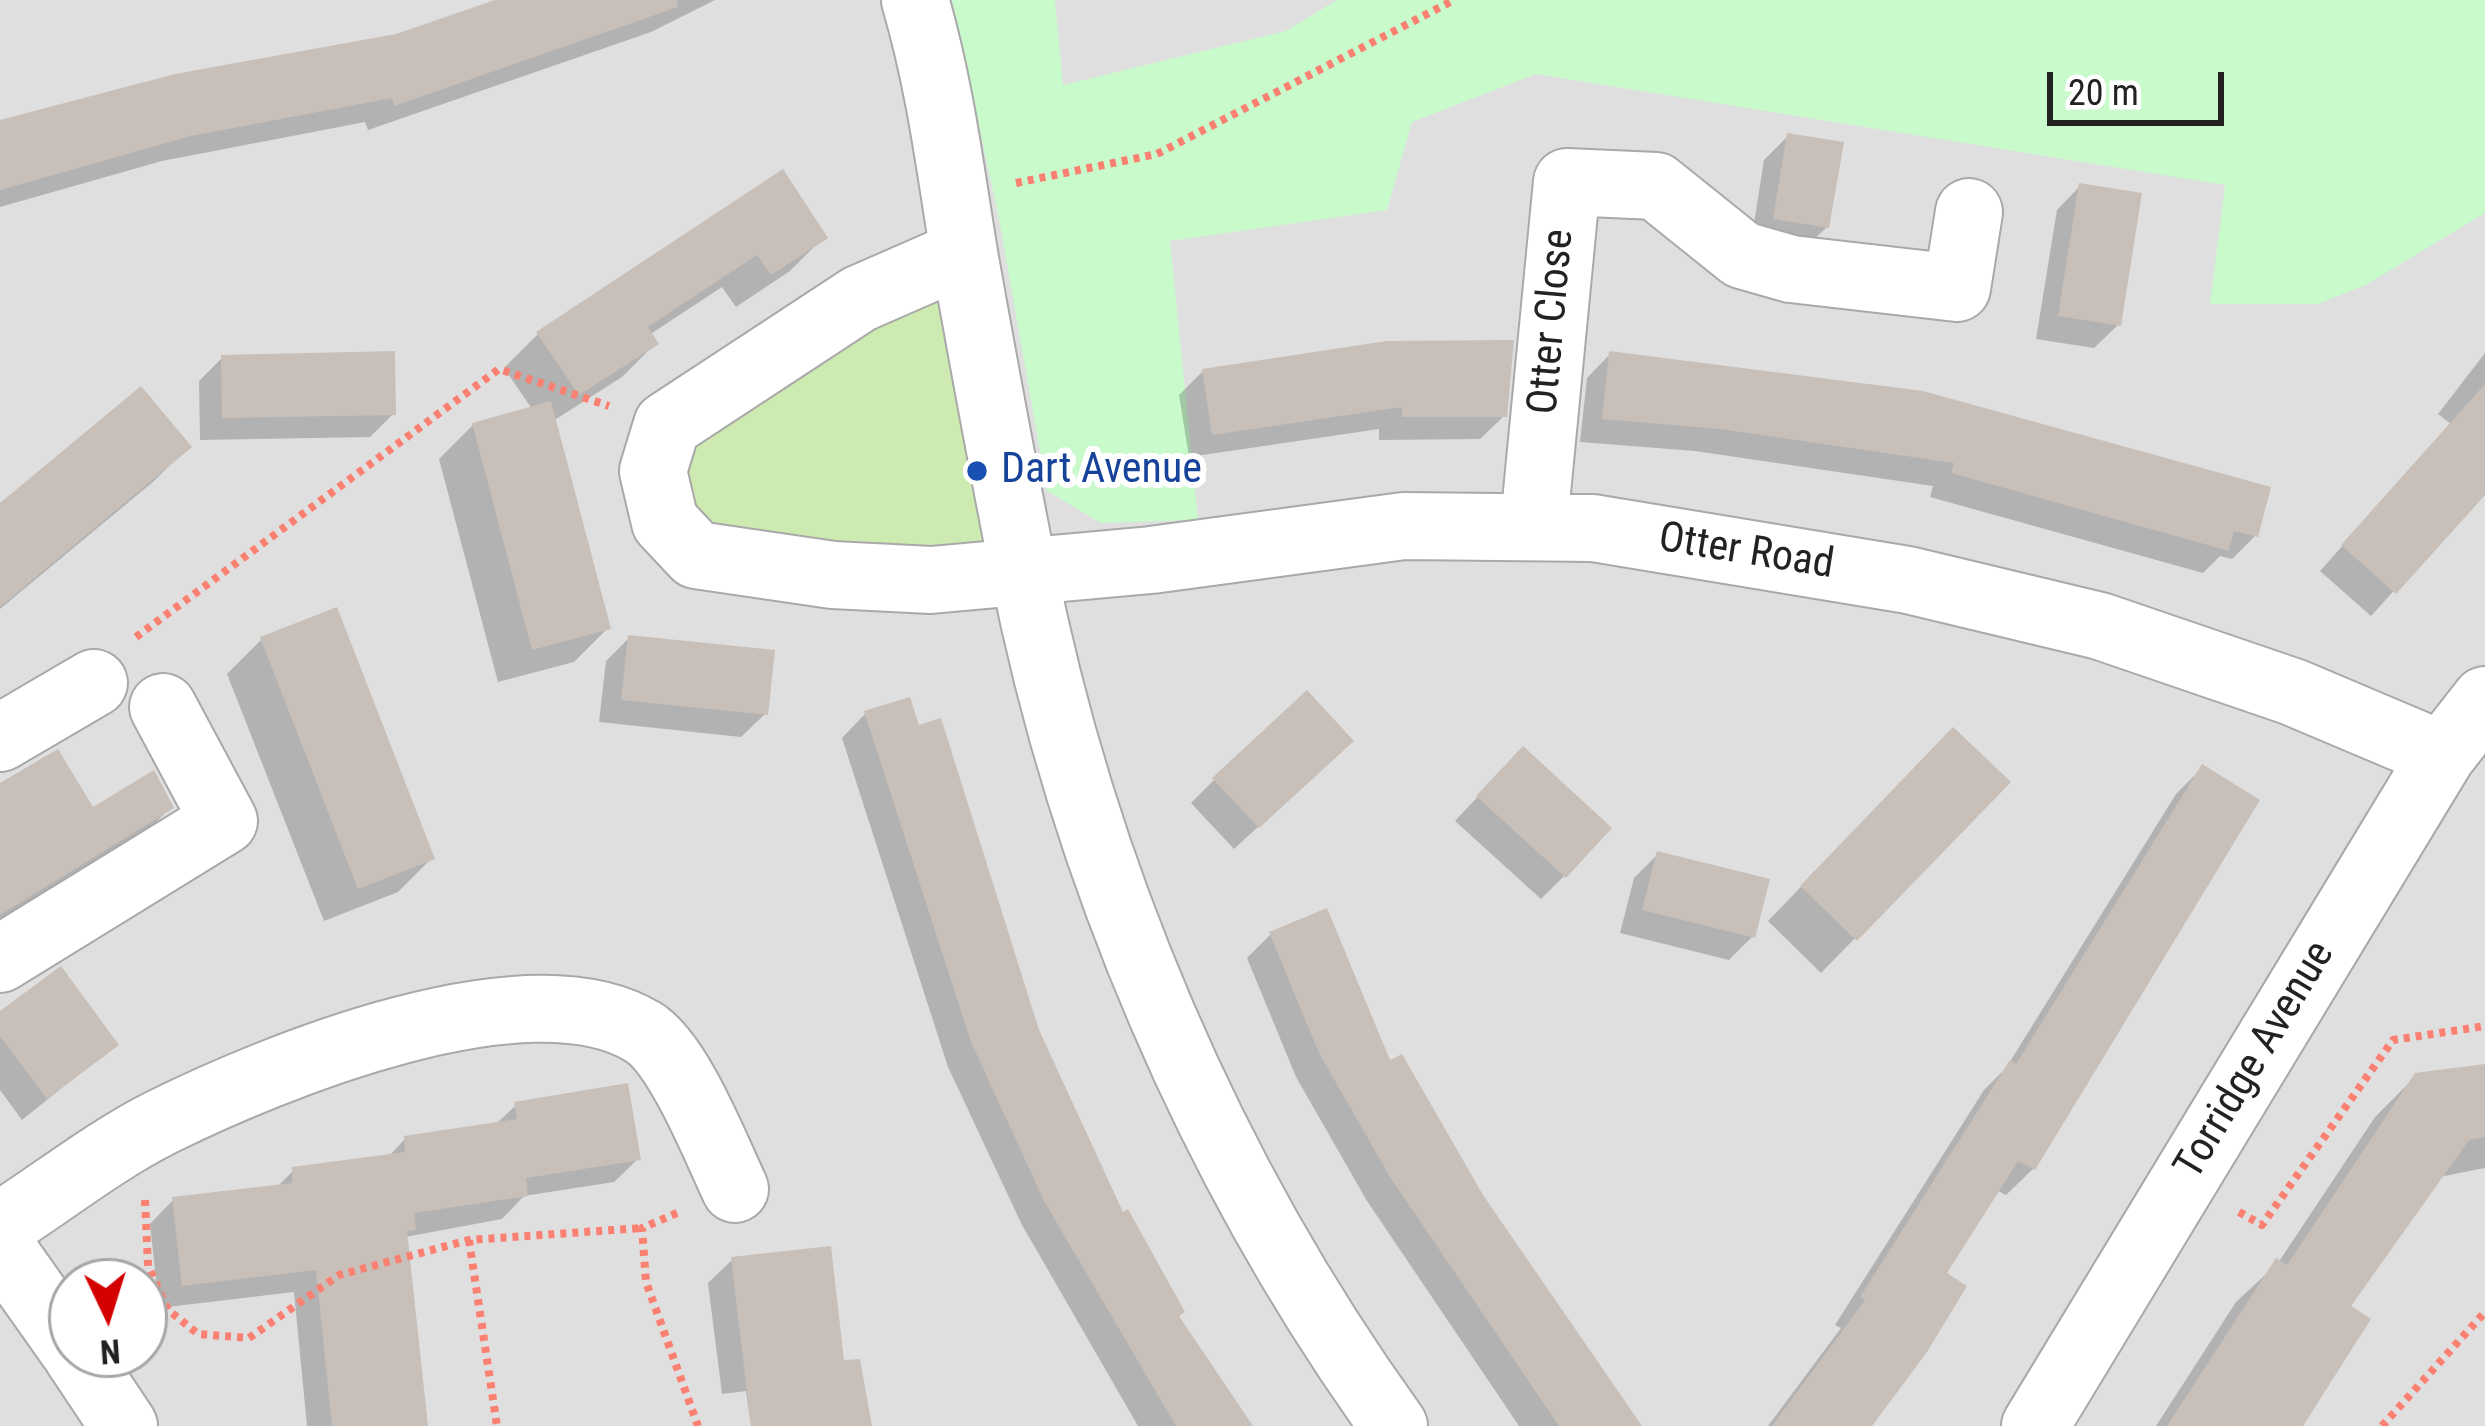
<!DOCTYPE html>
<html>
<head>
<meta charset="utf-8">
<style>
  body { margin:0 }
  #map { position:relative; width:2485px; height:1426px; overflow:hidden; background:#f2efe9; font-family:"Roboto Condensed",sans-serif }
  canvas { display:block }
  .north { position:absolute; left:48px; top:1258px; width:120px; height:120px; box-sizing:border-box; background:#fff; border:3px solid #a7a7a7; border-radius:50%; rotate:176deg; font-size:33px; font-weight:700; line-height:48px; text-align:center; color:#222 }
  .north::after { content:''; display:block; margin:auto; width:42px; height:54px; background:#d40000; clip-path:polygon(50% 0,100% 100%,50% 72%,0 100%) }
  .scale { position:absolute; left:2047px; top:72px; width:177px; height:54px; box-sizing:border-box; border:6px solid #222; border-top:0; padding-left:15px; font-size:36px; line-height:42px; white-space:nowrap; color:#222; -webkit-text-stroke:9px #fff; paint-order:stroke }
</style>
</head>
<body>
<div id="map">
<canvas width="2485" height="1426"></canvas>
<div class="north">N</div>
<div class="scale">20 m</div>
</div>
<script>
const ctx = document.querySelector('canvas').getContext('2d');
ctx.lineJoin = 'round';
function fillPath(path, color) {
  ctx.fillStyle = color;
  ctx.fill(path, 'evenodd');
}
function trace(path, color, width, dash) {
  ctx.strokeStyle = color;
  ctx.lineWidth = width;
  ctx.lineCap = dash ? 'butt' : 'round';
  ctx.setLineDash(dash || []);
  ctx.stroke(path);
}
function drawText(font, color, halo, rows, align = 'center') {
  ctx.font = font + ' "Roboto Condensed",sans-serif';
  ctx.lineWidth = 12;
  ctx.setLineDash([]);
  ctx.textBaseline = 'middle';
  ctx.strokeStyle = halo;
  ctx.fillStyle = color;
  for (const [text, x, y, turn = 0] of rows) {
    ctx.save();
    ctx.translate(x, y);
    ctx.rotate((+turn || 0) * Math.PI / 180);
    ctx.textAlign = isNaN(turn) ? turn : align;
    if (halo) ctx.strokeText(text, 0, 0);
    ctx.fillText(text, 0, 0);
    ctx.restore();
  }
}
fillPath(new Path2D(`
  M0,0H2485V1426H0ZM72,1282H144V1354H72Z`), '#e0dfdf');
fillPath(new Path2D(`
  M964,253L1023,569L696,555L667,425Z`), '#cdebb0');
fillPath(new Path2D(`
  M952,0H1055L1063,85L1286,31L1337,0H2485V213L2366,285L2317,304H2210L2225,185L1536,74L1412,122L1387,210L1170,241L1198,520L1101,523L1047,491L999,219Z`), '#c8facc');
fillPath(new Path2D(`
  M504,0H715L651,32L368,130L365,122L162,161L0,207V123L397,37Z
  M1788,136L1827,227L1803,250L1751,242L1764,160Z
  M783,173L824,237L790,271L736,307L722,287L649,335L655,344L622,377L553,421L608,628L574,662L498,682L439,459L473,425L532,409L504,368L538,334Z
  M2080,186L2118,325L2094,348L2036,339L2057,210Z
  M2485,353V490L2371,616L2320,571L2451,424L2438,414Z
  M1610,354L2255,536L2232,559L2220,556L2203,573L1930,497L1933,486L1695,451L1580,442L1587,378Z
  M222,358L393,414L370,437L200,440L199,381Z
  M1203,371L1504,416L1480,439L1379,440V429L1189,457L1179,395Z
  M188,447L154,481L0,609V507Z
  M629,638L765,714L741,737L599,722L606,661Z
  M261,640L432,858L398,892L324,921L227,674Z
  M865,714L1036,1031L1122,1216L1177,1317L1249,1426H1138L1022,1225L948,1067L842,738Z
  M1326,764L1234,849L1191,803L1214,780Z
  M1919,765L2007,782L1821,973L1768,921Z
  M2202,768L2033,1169L2006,1195L1996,1190L1943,1274L1868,1426H1768L1841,1328L1835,1325L1984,1090L2006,1068L2176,794Z
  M1500,773L1564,876L1541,899L1455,821Z
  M0,787L92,811L171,807L137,841L0,925Z
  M1658,854L1752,937L1729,960L1620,933L1634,878Z
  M1271,934L1388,1065L1638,1426H1519L1367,1201L1296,1077L1247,958Z
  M0,1015L115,1045L22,1120L0,1090Z
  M2485,1067V1168L2439,1177L2347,1307L2299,1426H2156L2236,1302L2278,1263L2375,1117L2416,1076Z
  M516,1105L638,1159L614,1182L524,1196L502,1219L405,1237L425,1426H307L294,1292L159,1308L150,1224L173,1200L276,1188L294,1170L387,1158L405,1139L494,1126Z
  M732,1260L842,1363L869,1426H751L746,1391L722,1394L708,1283Z`), '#0003');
fillPath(new Path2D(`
  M495,0H676L678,7L394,106L392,98L191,136L0,190V120L175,74L396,34Z
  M1787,133L1844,142L1829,228L1773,219Z
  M783,169L828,238L771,275L757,255L648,327L659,344L579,395L536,332Z
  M2079,183L2142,193L2121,326L2058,316Z
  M1514,340L1507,417H1402V407L1212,435L1202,369L1387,341Z
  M395,351L396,415L222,418L221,355Z
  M1609,351L1923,391L2271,487L2258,537L2234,531L2229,551L1951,473L1954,463L1720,429L1602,419Z
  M2485,384V495L2396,594L2341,545Z
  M141,386L192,447L0,607V503Z
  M551,401L611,629L532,650L472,423Z
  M337,607L435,859L358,889L260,637Z
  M628,635L775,650L768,715L621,700Z
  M1307,690L1354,741L1259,828L1212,778Z
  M910,697L919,725L941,718L1039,1030L1123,1212L1128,1209L1185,1312L1179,1316L1253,1426H1176L1044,1201L971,1042L864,711Z
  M1953,727L2011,782L1857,941L1800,886Z
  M1523,746L1612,828L1566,878L1476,796Z
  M58,749L93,807L154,770L174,808L0,915V783Z
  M2202,764L2260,800L2035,1170L2018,1161L1947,1273L1967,1286L1927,1352L1872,1426H1772L1865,1300L1860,1297L2010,1060L2016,1064Z
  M1657,851L1770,879L1755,938L1642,910Z
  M1327,908L1390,1060L1402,1054L1483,1195L1642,1426H1559L1390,1177L1319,1053L1269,932Z
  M61,966L119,1045L47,1099L0,1036V1011Z
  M2485,1064V1137L2469,1140L2351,1306L2371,1319L2303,1426H2167L2276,1258L2287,1265L2415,1073Z
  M628,1083L641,1160L526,1178L528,1196L414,1213L416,1230L407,1231L428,1426H332L316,1270L182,1286L172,1197L292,1183V1167L405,1152L404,1136L517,1119L514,1102Z
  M831,1246L844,1360L860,1359L872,1426H751L731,1257Z`), '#c7bfb8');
const minor = new Path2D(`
  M915,0C941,89 950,169 965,259C983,360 1002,462 1022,563C1082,870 1211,1173 1394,1426
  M964,253L859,299L667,425L653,471L665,522L696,555L833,575L931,580L1151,560L1404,526L1593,528L1908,580L2100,626L2293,692L2442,755
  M1534,523L1567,182L1656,186L1742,255L1791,269L1957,288L1969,212
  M0,738L94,683
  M0,959L224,821L163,707
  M0,1226C53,1192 106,1150 162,1122C273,1067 528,962 643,1032C679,1054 716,1149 735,1189
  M0,1246L72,1348
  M76,1354L124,1426
  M2035,1426L2442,755L2485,700`);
trace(minor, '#a9a9a9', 70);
trace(new Path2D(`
  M1016,183L1157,154L1454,0
  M136,637L499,369L609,406
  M145,1200L148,1266L168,1310L198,1334L249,1338L339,1275L469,1240L642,1228
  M2239,1212L2262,1225L2393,1040L2485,1026
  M677,1213L642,1228L646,1282L698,1426
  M469,1240L497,1426
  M2382,1426L2485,1312`), '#fa8072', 8, [6, 6]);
trace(minor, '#fff', 66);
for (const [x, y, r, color] of [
  [977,471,12,"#1a4fb4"]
]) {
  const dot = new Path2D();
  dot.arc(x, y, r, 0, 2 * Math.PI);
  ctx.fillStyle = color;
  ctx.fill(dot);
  trace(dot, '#fff', 4.5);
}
drawText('42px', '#222', '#fff', [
  ["Otter Close",1553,322,-85],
  ["Otter Road",1746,553,9],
  ["Torridge Avenue",2256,1061,-59]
]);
drawText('42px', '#164399', '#fff', [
  ["Dart Avenue",1001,471]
], 'left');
</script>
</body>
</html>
